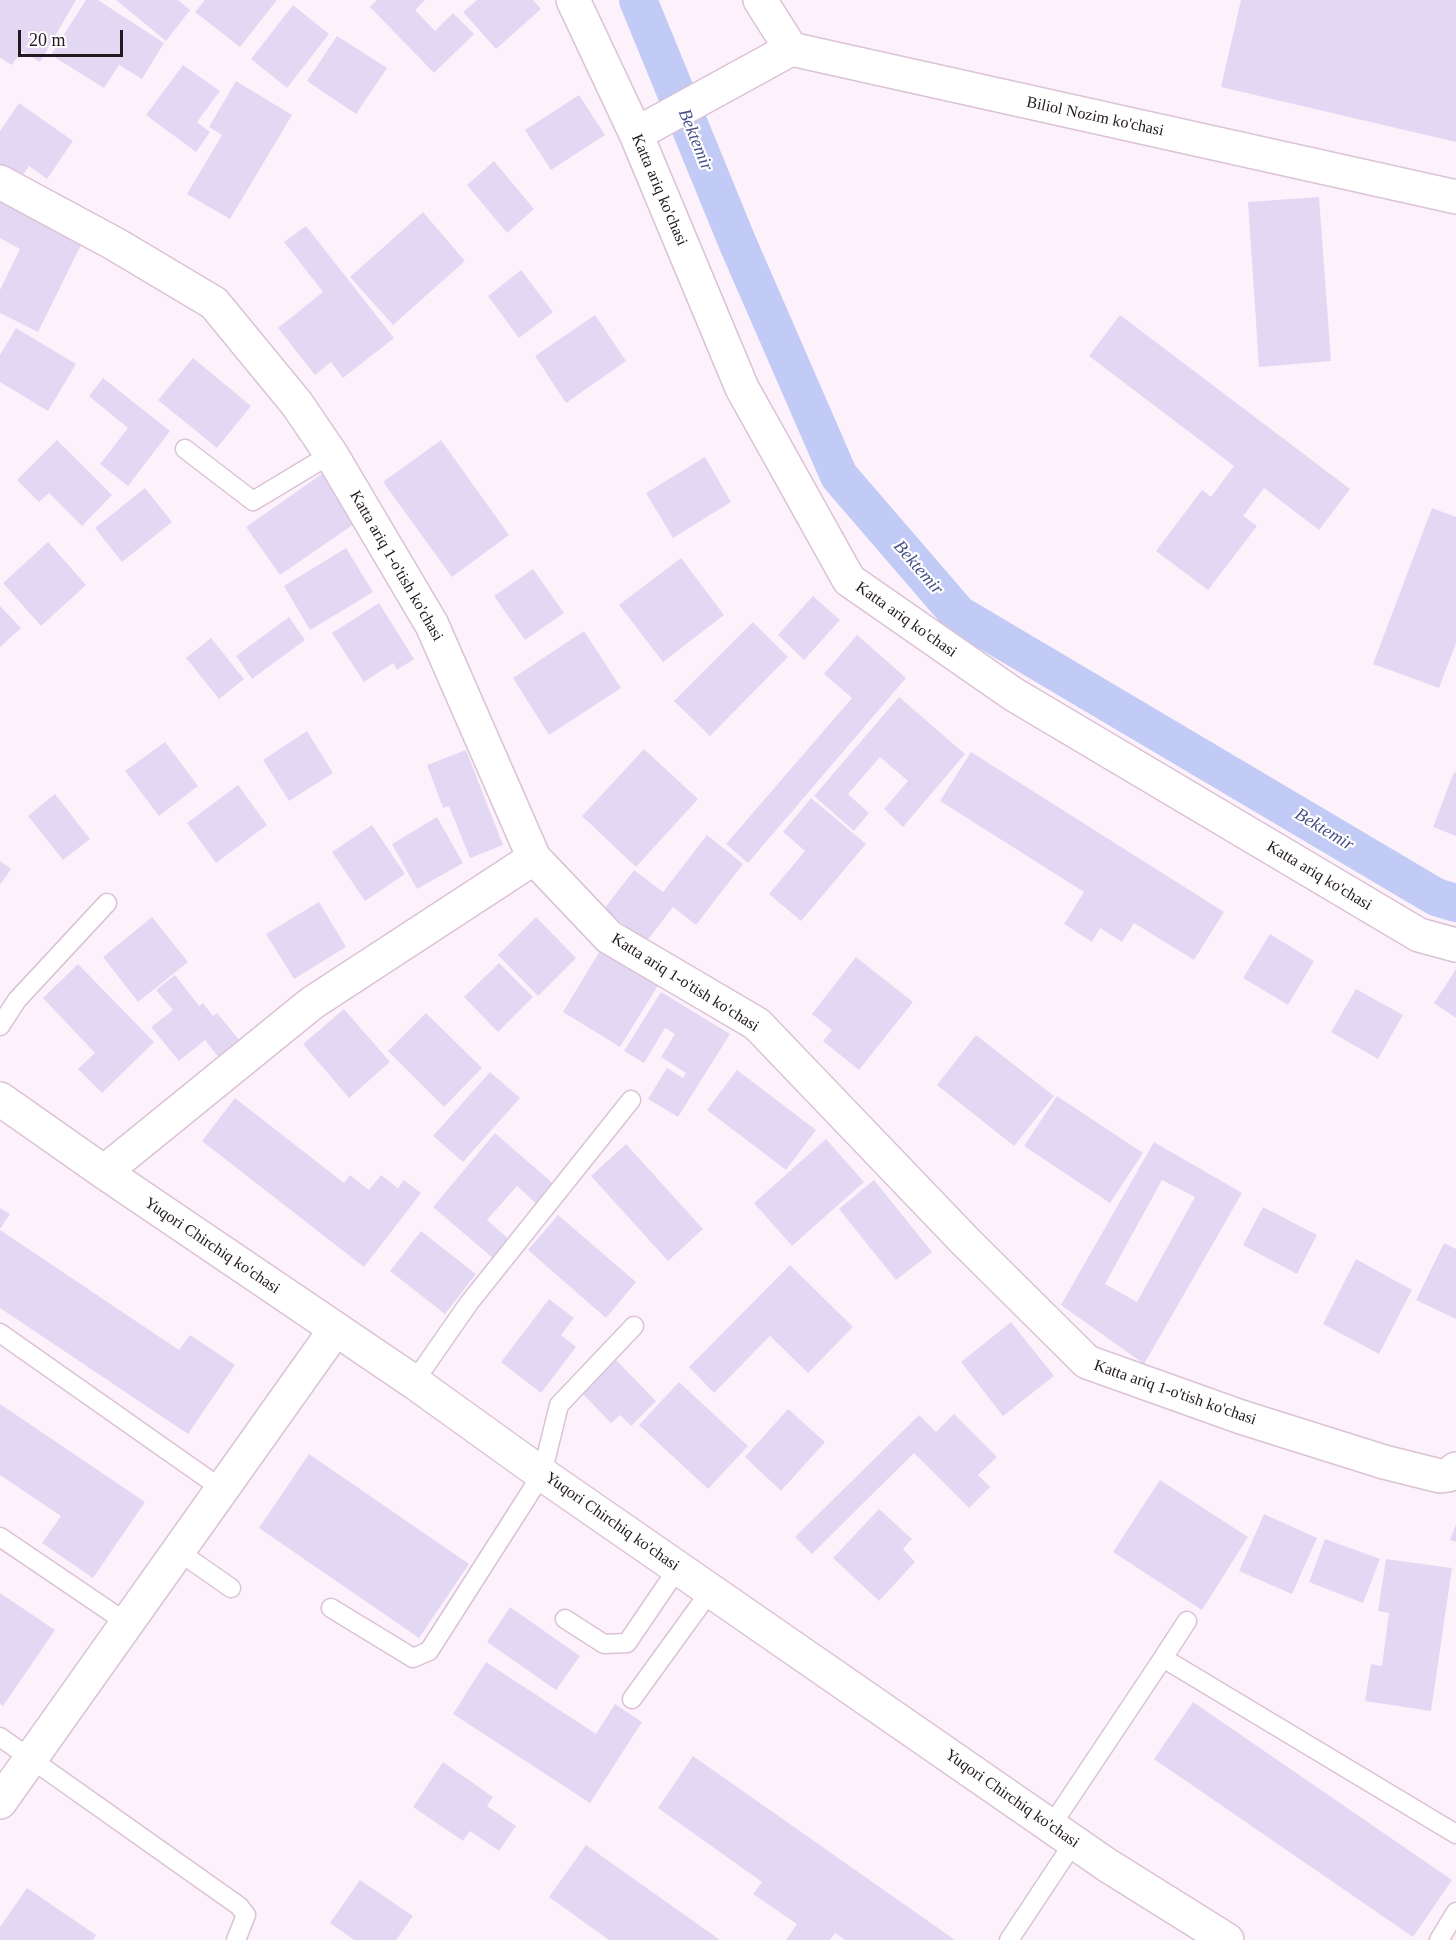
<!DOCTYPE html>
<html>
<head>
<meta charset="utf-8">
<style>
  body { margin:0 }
  #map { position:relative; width:1456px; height:1940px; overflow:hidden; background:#fdf2fb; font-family:Georgia,serif }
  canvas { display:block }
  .scale { position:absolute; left:18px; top:30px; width:105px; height:27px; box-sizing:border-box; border:3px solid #221921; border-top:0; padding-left:8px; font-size:18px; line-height:21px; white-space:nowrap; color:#221921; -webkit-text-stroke:4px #fff; paint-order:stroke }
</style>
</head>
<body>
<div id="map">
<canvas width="1456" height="1940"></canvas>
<div class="scale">20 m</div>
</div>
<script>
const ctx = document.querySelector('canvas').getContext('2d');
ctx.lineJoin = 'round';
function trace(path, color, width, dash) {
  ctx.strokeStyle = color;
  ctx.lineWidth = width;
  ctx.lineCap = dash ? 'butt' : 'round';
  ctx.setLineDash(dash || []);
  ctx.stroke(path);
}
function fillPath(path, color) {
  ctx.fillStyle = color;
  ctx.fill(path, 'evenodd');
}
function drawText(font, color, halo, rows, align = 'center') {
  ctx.font = font + ' Georgia,serif';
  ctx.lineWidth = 4.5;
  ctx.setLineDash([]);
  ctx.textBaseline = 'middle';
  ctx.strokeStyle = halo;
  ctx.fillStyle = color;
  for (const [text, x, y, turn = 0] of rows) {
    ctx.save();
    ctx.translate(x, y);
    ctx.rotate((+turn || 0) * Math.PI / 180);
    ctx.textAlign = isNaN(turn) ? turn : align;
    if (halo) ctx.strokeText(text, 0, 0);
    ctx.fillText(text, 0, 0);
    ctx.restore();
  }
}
trace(new Path2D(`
  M638,0L738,244L839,476L958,614L1436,897L1456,903`), '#c1cbf6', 38);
fillPath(new Path2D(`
  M0,0H76L40,62L21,51L12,65L0,58Z
  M86,0H98L164,43L142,79L119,65L104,88L51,55Z
  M116,0H178L190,10L166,41Z
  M205,0H277L240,47L195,12Z
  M377,0H425L415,10L435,31L453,13L474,34L434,73L370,7Z
  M477,0H533L541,9L496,49L463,12Z
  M1241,0H1456V142L1221,87Z
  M293,5L329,34L287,88L251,59Z
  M337,36L387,68L356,114L307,81Z
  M183,65L220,91L197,122L210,132L196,152L146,115Z
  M236,81L292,115L230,219L187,194L222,135L209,127Z
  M579,95L605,135L551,170L525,130Z
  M19,103L73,141L47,179L29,166L19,181L0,168V131Z
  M494,161L534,209L507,233L467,185Z
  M1319,197L1331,361L1259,367L1248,202Z
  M0,199L83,241L38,332L0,313V290L20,249L0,238Z
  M423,212L465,261L393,325L350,277Z
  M306,226L394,338L343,378L331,362L315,375L278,328L323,292L284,242Z
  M521,270L553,312L519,338L488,296Z
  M595,315L626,361L566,403L535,356Z
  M1120,315L1350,489L1319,530L1264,488L1243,516L1257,526L1208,590L1156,551L1202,490L1211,497L1234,466L1089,356Z
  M16,328L76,364L48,411L0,382V355Z
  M193,358L251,406L217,448L158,400Z
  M103,378L170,431L128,486L100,464L128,428L89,396Z
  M57,440L112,495L82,526L49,493L39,502L17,480Z
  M441,440L509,535L452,577L383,482Z
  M705,457L731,502L673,538L646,493Z
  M326,471L360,520L280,575L246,527Z
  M145,488L172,522L122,562L95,528Z
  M1432,508L1456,517V643L1439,688L1373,664Z
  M48,542L86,585L41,626L3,583Z
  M346,548L373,592L310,630L284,586Z
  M681,558L724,615L663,662L619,605Z
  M533,569L564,613L525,640L494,596Z
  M813,596L840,620L804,660L778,635Z
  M379,603L414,659L397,670L393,663L364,682L332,633Z
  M0,606L21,628L0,647Z
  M289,617L305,640L252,679L236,656Z
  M753,622L788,657L710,736L674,701Z
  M584,631L621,688L549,735L513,678Z
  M857,635L906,678L748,863L726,844L852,698L824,674Z
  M211,638L244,679L219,699L186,658Z
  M899,697L965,754L903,827L884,809L908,781L880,757L848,794L869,813L854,831L814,796Z
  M307,731L333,773L289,801L263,760Z
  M165,742L198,786L159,816L125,771Z
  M644,749L698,799L636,867L582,816Z
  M466,750L503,845L470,858L449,806L443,808L427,765Z
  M971,752L1224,912L1194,960L1134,923L1122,942L1100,928L1092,942L1064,924L1084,892L940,801Z
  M1454,772L1456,773V836L1433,827Z
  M238,785L267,825L216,863L187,823Z
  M55,794L90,839L63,860L28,816Z
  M811,798L866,844L801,921L769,894L805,851L783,832Z
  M437,817L463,863L417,889L392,844Z
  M372,825L405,874L365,901L332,852Z
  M707,835L743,864L696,925L673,907L646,942L604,909L634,870L663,892Z
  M0,861L11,869L0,885Z
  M319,902L346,947L294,979L266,934Z
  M152,917L188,962L138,1002L103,957Z
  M536,917L576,958L538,996L498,955Z
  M1270,934L1314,961L1288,1005L1243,978Z
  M601,949L659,984L620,1047L563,1012Z
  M856,957L913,1002L859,1070L823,1041L832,1030L812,1014Z
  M499,963L533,997L498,1032L464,997Z
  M78,964L154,1042L102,1093L78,1069L95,1053L43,998Z
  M1456,969V1018L1434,1003Z
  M175,975L199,1006L203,1003L213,1016L217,1013L241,1042L220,1059L205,1040L179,1061L151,1027L173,1010L156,990Z
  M1356,989L1403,1015L1378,1059L1331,1032Z
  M661,992L730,1034L678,1117L648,1099L667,1068L683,1078L686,1073L661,1057L675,1034L665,1028L644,1063L624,1051Z
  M344,1009L390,1062L349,1098L303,1044Z
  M426,1013L482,1068L444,1107L388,1051Z
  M976,1035L1054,1096L1014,1146L937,1085Z
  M737,1070L816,1130L786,1170L707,1110Z
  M490,1072L520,1098L463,1162L433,1136Z
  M1057,1096L1143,1153L1110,1203L1024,1146Z
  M235,1098L344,1183L350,1175L369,1190L381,1175L398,1188L404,1180L421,1193L364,1267L202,1141Z
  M495,1133L557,1187L540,1207L517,1186L487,1220L511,1241L495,1260L433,1207Z
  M826,1139L864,1182L792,1246L754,1203Z
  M1154,1142L1242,1193L1144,1364L1061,1305ZM1162,1180L1195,1197L1137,1302L1105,1284Z
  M626,1144L703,1229L668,1261L591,1176Z
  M874,1180L932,1252L896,1280L839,1209Z
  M1263,1207L1317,1235L1297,1274L1243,1245Z
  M0,1208L10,1214L0,1229Z
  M558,1215L636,1282L606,1318L528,1250Z
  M0,1230L179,1350L190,1335L235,1365L188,1434L0,1308Z
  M421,1231L476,1274L445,1314L390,1271Z
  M1444,1243L1456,1249V1319L1416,1300Z
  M1356,1259L1412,1290L1379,1354L1323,1324Z
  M790,1265L853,1327L808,1373L770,1336L714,1393L689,1367Z
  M549,1299L574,1318L561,1335L576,1347L541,1393L501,1362Z
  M1011,1322L1054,1376L1003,1416L961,1362Z
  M616,1360L656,1401L631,1426L620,1415L611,1423L582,1393Z
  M679,1382L748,1446L708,1489L639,1425Z
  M0,1404L145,1502L93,1578L42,1543L61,1516L0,1475Z
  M788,1409L825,1442L781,1491L745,1457Z
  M954,1414L997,1457L978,1475L990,1487L969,1508L914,1453L812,1554L795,1537L919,1415L936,1432Z
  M309,1454L469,1564L419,1638L259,1528Z
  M1160,1480L1248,1537L1202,1610L1113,1552Z
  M879,1509L912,1539L903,1549L915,1562L879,1601L833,1558Z
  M1264,1514L1317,1538L1292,1594L1239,1571Z
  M1456,1524V1542L1450,1540Z
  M1325,1539L1380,1559L1363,1603L1309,1582Z
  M1386,1559L1452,1568L1431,1711L1365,1701L1371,1664L1382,1666L1389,1613L1378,1611Z
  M0,1593L55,1630L3,1706L0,1704Z
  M510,1607L580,1656L556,1690L487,1642Z
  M486,1662L596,1734L615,1704L642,1722L590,1803L453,1714Z
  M1193,1702L1452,1880L1413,1937L1154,1759Z
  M693,1756L955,1940H845L835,1933L830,1940H786L797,1924L753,1894L762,1882L658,1808Z
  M443,1762L493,1797L487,1806L516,1826L499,1851L470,1831L463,1841L413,1807Z
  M586,1845L720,1940H609L549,1897Z
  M360,1880L413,1916L396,1940H354L330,1923Z
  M27,1888L96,1935L93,1940H0V1927Z`), '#e3d8f4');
const service = new Path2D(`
  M185,449L253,501L331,454
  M0,1026L17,1000L107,903
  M0,1333L222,1489
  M414,1382L469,1303L631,1100
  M0,1537L127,1623
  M178,1551L231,1588
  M331,1608L413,1658L429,1651L542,1474L559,1405L634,1326
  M565,1619L604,1644L627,1643L678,1568
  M1163,1658L1187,1621
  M632,1699L711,1590
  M0,1737L239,1906L246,1915L236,1940
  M1051,1826L1163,1658L1456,1834
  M1009,1940L1074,1842
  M1439,1940L1456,1912`);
const minor = new Path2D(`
  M573,0L636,134L742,388L849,580L1013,694L1419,935L1456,945
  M760,0L791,49L1456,197
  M636,134L791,49
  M0,182L115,244L214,303L297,404L331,454L432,625L534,858L609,937L757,1024L965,1241L1087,1362L1241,1417L1384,1462L1440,1476L1448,1475L1456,1469
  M104,1172L312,1003L534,858
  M0,1802L335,1330`);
const tertiary = new Path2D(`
  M0,1099L104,1172L414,1382L542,1474L1107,1865L1227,1940`);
trace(service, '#dbc2d6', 21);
trace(minor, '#dbc2d6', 36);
trace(tertiary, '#dbc2d6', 36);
trace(service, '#fff', 18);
trace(minor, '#fff', 33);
trace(tertiary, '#fff', 33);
drawText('16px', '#221921', '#fff', [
  ["Biliol Nozim ko'chasi",1095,117,12],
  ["Katta ariq ko'chasi",659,190,67],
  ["Katta ariq 1-o'tish ko'chasi",396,566,60],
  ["Katta ariq ko'chasi",906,620,35],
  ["Katta ariq ko'chasi",1319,876,31],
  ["Katta ariq 1-o'tish ko'chasi",685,983,32],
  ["Yuqori Chirchiq ko'chasi",212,1246,34],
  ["Katta ariq 1-o'tish ko'chasi",1175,1393,19],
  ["Yuqori Chirchiq ko'chasi",612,1522,35],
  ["Yuqori Chirchiq ko'chasi",1012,1799,35]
]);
drawText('italic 18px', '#464f87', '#fff', [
  ["Bektemir",695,140,68],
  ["Bektemir",918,568,49],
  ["Bektemir",1324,830,31]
]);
</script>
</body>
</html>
